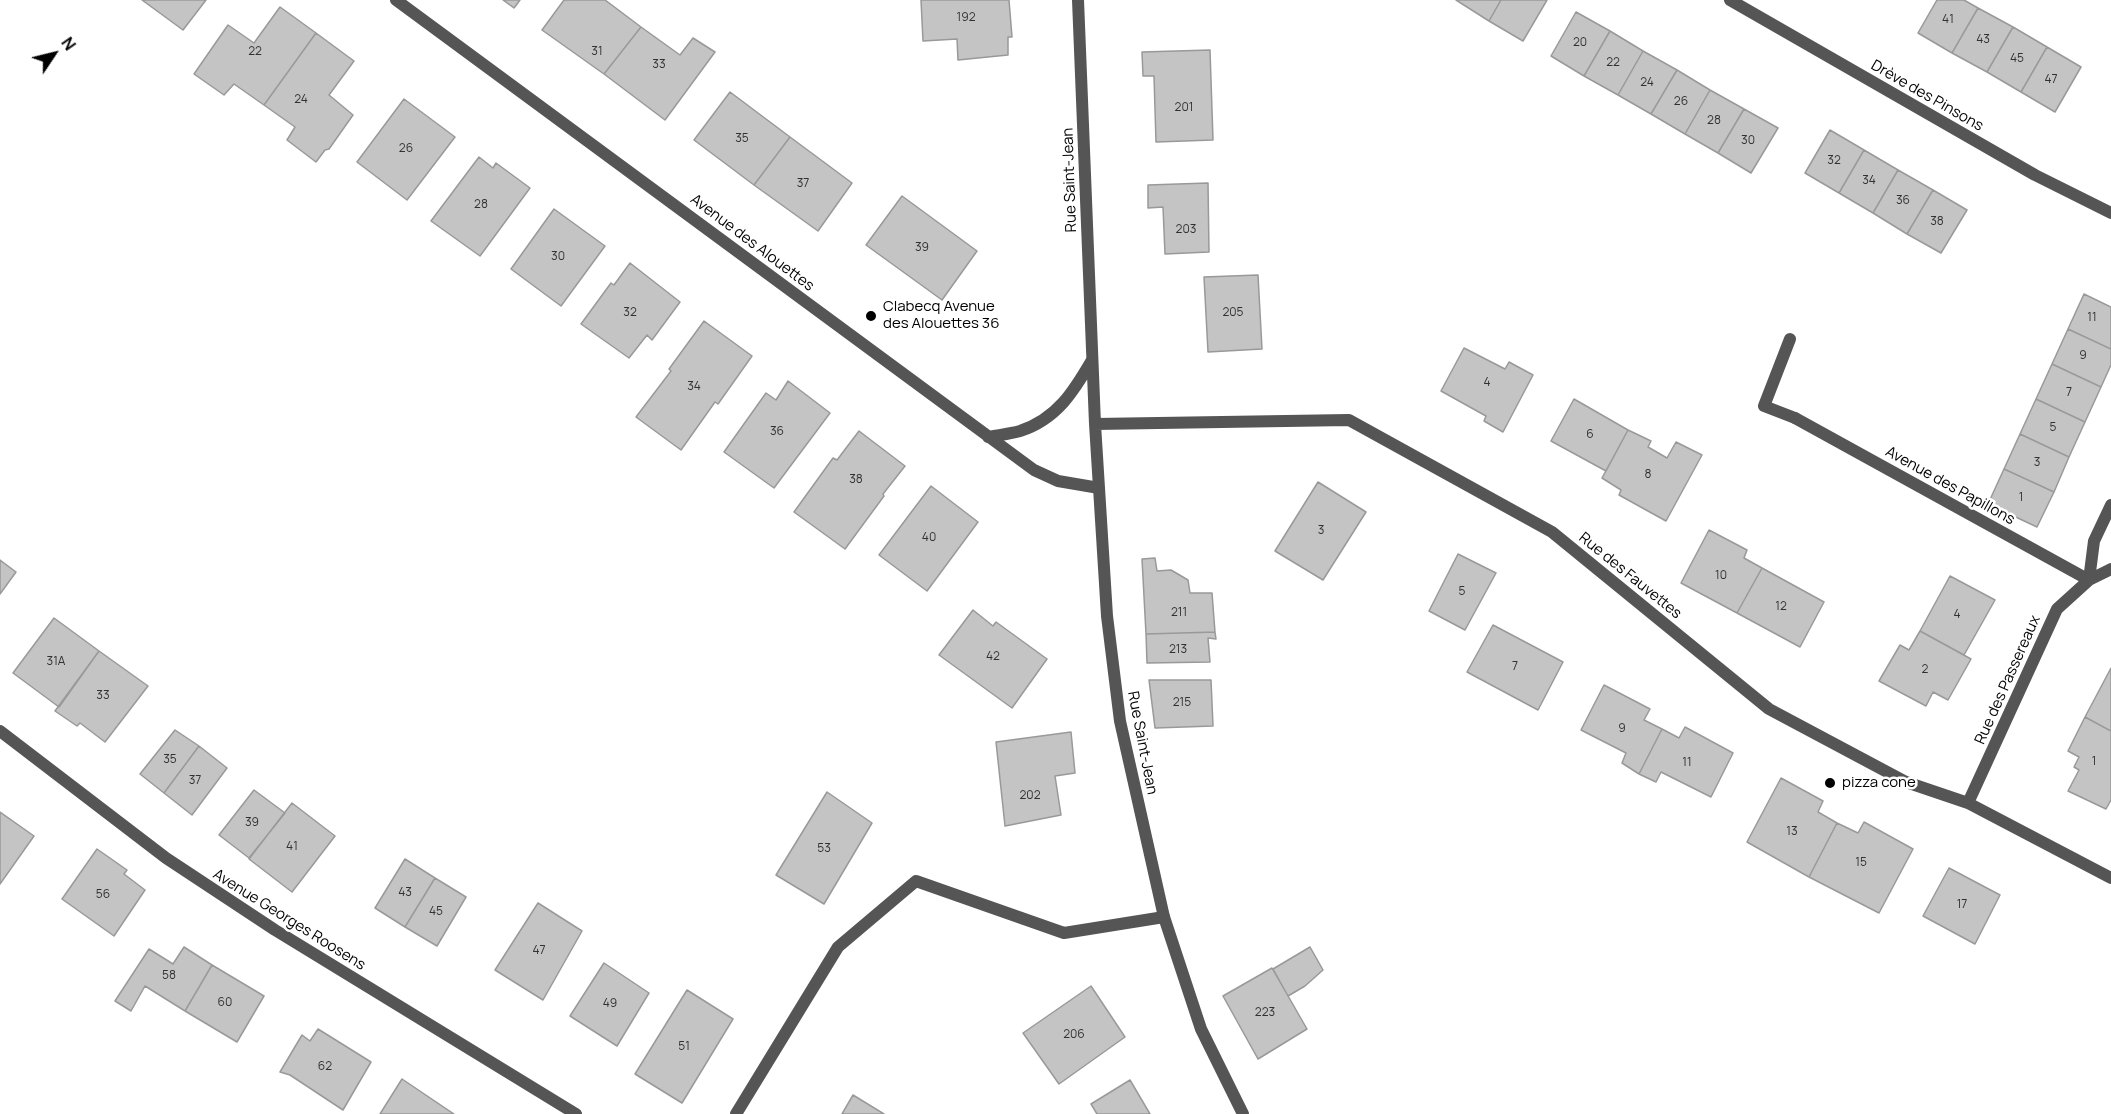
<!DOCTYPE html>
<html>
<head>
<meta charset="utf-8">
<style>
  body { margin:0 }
  #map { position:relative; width:2111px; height:1114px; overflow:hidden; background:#fff; font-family:Manrope,sans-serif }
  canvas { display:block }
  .north { position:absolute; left:24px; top:24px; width:60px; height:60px; -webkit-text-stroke:4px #fff; paint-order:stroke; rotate:55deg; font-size:16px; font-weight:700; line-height:24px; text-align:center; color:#000 }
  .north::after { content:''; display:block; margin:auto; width:21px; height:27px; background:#000; clip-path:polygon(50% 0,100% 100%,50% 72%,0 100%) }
</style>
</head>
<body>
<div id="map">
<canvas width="2111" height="1114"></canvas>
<div class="north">N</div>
</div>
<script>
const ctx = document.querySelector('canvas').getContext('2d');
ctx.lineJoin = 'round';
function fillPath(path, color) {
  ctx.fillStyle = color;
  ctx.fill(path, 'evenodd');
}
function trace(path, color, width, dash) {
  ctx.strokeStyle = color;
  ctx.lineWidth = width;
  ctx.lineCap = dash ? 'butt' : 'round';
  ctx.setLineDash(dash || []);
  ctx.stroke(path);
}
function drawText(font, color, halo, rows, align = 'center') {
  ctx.font = font + ' Manrope,sans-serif';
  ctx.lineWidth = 5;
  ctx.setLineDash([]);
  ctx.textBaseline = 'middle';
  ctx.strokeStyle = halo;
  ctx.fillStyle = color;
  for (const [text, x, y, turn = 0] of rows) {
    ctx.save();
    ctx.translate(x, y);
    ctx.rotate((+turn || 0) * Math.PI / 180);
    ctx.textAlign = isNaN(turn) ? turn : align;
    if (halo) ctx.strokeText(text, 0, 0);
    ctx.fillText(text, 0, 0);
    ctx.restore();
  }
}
const building = new Path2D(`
  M142,0H206L183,30Z
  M503,0H520L514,8Z
  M564,0H605L641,27L604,74L542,30Z
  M921,0H1009L1012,37H1008V55L958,60L957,39L923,41Z
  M1456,0H1501L1489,21Z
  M1501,0H1547L1523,41L1489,21Z
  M1937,0H1964L1978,8L1952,53L1918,33Z
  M280,7L316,33L264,105L234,84L224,95L194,74L228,25L254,43Z
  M1978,8L2013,27L1987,72L1952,53Z
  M1576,12L1610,31L1584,76L1551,56Z
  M641,27L680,55L693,38L715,52L665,120L604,74Z
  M2013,27L2047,47L2021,92L1987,72Z
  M1610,31L1643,51L1618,95L1584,76Z
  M316,33L354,61L329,95L353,115L329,149L325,150L316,162L287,140L295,127L264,105Z
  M2047,47L2081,67L2055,112L2021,92Z
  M1210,50L1213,140L1156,142L1154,76H1143L1142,52Z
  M1643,51L1677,70L1651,114L1618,95Z
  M1677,70L1710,90L1685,134L1651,114Z
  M1710,90L1744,109L1718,153L1685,134Z
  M730,92L790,137L754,185L694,140Z
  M404,99L455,137L407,200L357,162Z
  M1744,109L1778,128L1751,173L1718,153Z
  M1830,130L1864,150L1839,193L1805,173Z
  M790,137L852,183L818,231L754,185Z
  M1864,150L1898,170L1873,213L1839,193Z
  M479,157L493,168L496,163L530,188L480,256L431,221Z
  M1898,170L1933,190L1907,234L1873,213Z
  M1208,183L1209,252L1165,254L1163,207L1148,208V185Z
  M1933,190L1967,210L1941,253L1907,234Z
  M902,196L977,251L942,300L866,245Z
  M554,209L605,246L561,306L511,269Z
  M630,263L680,302L652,340L647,335L629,358L581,324L611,283L614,285Z
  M1258,275L1262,349L1208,352L1204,277Z
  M2084,294L2111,307V349L2068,329Z
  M704,321L752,356L718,404L715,402L681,450L636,417L671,371L669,369Z
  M2068,329L2111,349V365L2101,387L2052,364Z
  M1464,348L1505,369L1509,362L1533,375L1503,432L1484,421L1486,416L1441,391Z
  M2052,364L2101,387L2085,422L2036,399Z
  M788,381L830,413L774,488L724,452L766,393L776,400Z
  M1574,399L1628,430L1606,471L1551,441Z
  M2036,399L2085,422L2069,457L2020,434Z
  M1628,430L1651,441L1648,447L1667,458L1676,442L1702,455L1666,521L1619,495L1621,490L1602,478Z
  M859,431L905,466L883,494L884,496L845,549L794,512L833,458L837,460Z
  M2020,434L2069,457L2054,492L2004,469Z
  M2004,469L2054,492L2037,527L1988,504Z
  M1318,482L1366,512L1323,580L1275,551Z
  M931,486L978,522L927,591L879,555Z
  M1709,530L1747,550L1744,558L1762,568L1737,613L1681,583Z
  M1458,554L1496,573L1465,630L1429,611Z
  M1155,558L1157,571L1171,570L1188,580L1190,593H1212L1215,632L1146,634L1142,559Z
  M0,560L16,572L0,594Z
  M1762,568L1824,602L1800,647L1737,613Z
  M1950,576L1995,600L1964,655L1920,631Z
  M973,610L993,626L996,622L1047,659L1012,708L939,655Z
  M54,618L99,651L59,707L13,673Z
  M1493,625L1563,662L1538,710L1467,672Z
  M1920,631L1971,659L1948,700L1933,692L1926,706L1879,681L1900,645L1909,650Z
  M1215,632L1216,639L1208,638L1210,662L1147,663L1146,634Z
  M99,651L148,686L105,742L80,723L77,726L55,711Z
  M2111,668V731L2085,717Z
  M1149,680H1211L1213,726L1155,728Z
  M1604,685L1650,709L1644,720L1662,729L1639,774L1622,763L1626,753L1581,730Z
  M2085,717L2111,731V800L2106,809L2068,791L2079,770L2074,767L2079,757L2068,751Z
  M1685,727L1733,753L1711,797L1661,772L1656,782L1639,774L1662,729L1679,738Z
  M175,730L199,746L164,793L140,774Z
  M1071,732L1075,773L1055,776L1061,815L1005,826L996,742Z
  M199,746L227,768L192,815L164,793Z
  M1781,778L1823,801L1818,812L1837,823L1809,877L1747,842Z
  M254,790L285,813L249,858L219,835Z
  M827,792L872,823L824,904L776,875Z
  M292,803L335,836L292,892L249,859Z
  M0,812L34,836L0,884Z
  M1864,822L1913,849L1879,913L1809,877L1837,823L1858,833Z
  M97,849L127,870L124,874L145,890L114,936L62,899Z
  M405,859L435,878L405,927L375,908Z
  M1949,868L2000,895L1975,944L1923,916Z
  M435,878L466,897L437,946L405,927Z
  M538,903L582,931L543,1000L495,970Z
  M184,947L212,965L185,1011L145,986L131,1011L115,1001L149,949L173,964Z
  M1310,947L1323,970L1305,986L1288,996L1273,969Z
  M604,963L649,993L617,1046L570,1016Z
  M212,965L264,996L237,1042L185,1011Z
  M1272,968L1307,1029L1258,1059L1223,996Z
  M1091,986L1125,1037L1059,1084L1023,1033Z
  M687,990L733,1019L682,1103L635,1074Z
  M318,1029L371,1062L343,1110L290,1075L280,1072L302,1035L310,1041Z
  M402,1079L454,1114H380Z
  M1130,1080L1150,1114H1097L1091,1104Z
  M853,1095L884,1114H842Z`);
fillPath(building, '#c4c4c4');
trace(building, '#999', 1.5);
trace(new Path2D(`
  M1790,339L1764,406L1795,418
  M736,1114L838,947L916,881L1064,933L1164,917`), '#555', 12);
trace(new Path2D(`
  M396,0L1034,470L1058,481L1099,488
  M1078,0L1095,424L1107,616L1120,721L1164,917L1201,1029L1243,1114
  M1730,0L2035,175L2111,213
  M1795,418L2089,580
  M1095,424L1349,420L1552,532L1769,709L1906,782L1968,803L2111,878
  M988,437C998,435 1010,434 1020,431C1057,419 1074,391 1092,360
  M2089,580L2094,541L2111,505
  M0,731L166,858L275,930L576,1114
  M1968,803L2057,609L2089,580L2111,569`), '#555', 12);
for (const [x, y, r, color] of [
  [871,316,6,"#000"],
  [1830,783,6,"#000"]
]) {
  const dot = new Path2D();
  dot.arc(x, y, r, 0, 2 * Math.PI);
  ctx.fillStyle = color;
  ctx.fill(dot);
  trace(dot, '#fff', 2);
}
drawText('12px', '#313131', null, [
  ["192",966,18],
  ["41",1948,20],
  ["43",1983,40],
  ["20",1580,43],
  ["22",255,52],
  ["31",597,52],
  ["45",2017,59],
  ["22",1613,63],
  ["33",659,65],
  ["47",2051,80],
  ["24",1647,83],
  ["24",301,100],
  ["26",1681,102],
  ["201",1184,108],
  ["28",1714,121],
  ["35",742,139],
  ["30",1748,141],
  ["26",406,149],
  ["32",1834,161],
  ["34",1869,181],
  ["37",803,184],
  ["36",1903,201],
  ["28",481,205],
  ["38",1937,222],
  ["203",1186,230],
  ["39",922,248],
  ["30",558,257],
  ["32",630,313],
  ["205",1233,313],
  ["11",2092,318],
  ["9",2083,356],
  ["4",1487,383],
  ["34",694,387],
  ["7",2069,393],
  ["5",2053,428],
  ["36",777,432],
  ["6",1590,435],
  ["3",2037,463],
  ["8",1648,475],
  ["38",856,480],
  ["1",2021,498],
  ["3",1321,531],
  ["40",929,538],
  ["10",1721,576],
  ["5",1462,592],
  ["12",1781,607],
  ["211",1179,613],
  ["4",1957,615],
  ["213",1178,650],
  ["42",993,657],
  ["31A",56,662],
  ["7",1515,667],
  ["2",1925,670],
  ["33",103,696],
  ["215",1182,703],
  ["9",1622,729],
  ["35",170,760],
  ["1",2094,762],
  ["11",1687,763],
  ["37",195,781],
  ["202",1030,796],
  ["39",252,823],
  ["13",1792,832],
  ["41",292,847],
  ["53",824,849],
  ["15",1861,863],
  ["43",405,893],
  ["56",103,895],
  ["17",1962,905],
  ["45",436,912],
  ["47",539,951],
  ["58",169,976],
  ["60",225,1003],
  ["49",610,1004],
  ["223",1265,1013],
  ["206",1074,1035],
  ["51",684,1047],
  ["62",325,1067]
]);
drawText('15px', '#000', '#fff', [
  ["Drève des Pinsons",1927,96,30],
  ["Rue Saint-Jean",1070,180,-92],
  ["Avenue des Alouettes",752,243,37],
  ["Avenue des Papillons",1950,486,29],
  ["Rue des Fauvettes",1630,576,39],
  ["Rue des Passereaux",2008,680,-66],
  ["Rue Saint-Jean",1142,743,79],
  ["Avenue Georges Roosens",289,920,32]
]);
drawText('15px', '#000', '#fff', [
  ["Clabecq Avenue",883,307],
  ["des Alouettes 36",883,324],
  ["pizza cone",1842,783]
], 'left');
</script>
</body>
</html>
